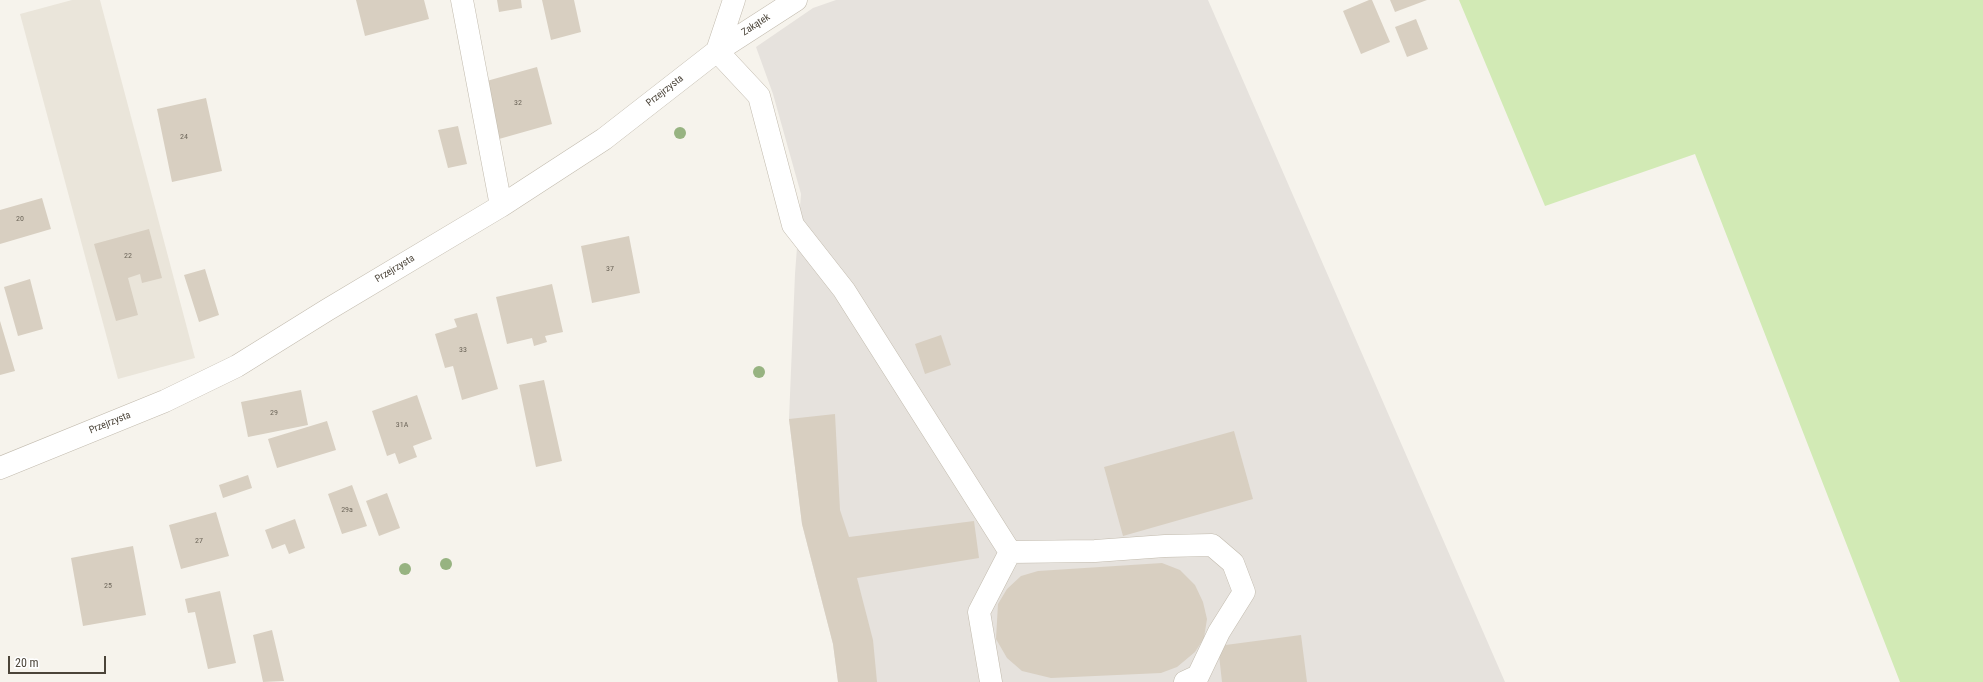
<!DOCTYPE html>
<html>
<head>
<meta charset="utf-8">
<style>
  body { margin:0 }
  #map { position:relative; width:1983px; height:682px; overflow:hidden; background:#f6f3ec; font-family:"Roboto Condensed",sans-serif }
  canvas { display:block }
  .scale { position:absolute; left:8px; top:656px; width:98px; height:18px; box-sizing:border-box; border:2px solid #4b4439; border-top:0; padding-left:5px; font-size:12px; line-height:14px; white-space:nowrap; color:#4b4439; -webkit-text-stroke:3px #fff; paint-order:stroke }
</style>
</head>
<body>
<div id="map">
<canvas width="1983" height="682"></canvas>
<div class="scale">20 m</div>
</div>
<script>
const ctx = document.querySelector('canvas').getContext('2d');
ctx.lineJoin = 'round';
function fillPath(path, color) {
  ctx.fillStyle = color;
  ctx.fill(path, 'evenodd');
}
function trace(path, color, width, dash) {
  ctx.strokeStyle = color;
  ctx.lineWidth = width;
  ctx.lineCap = dash ? 'butt' : 'round';
  ctx.setLineDash(dash || []);
  ctx.stroke(path);
}
function drawText(font, color, halo, rows, align = 'center') {
  ctx.font = font + ' "Roboto Condensed",sans-serif';
  ctx.lineWidth = 3.5;
  ctx.setLineDash([]);
  ctx.textBaseline = 'middle';
  ctx.strokeStyle = halo;
  ctx.fillStyle = color;
  for (const [text, x, y, turn = 0] of rows) {
    ctx.save();
    ctx.translate(x, y);
    ctx.rotate((+turn || 0) * Math.PI / 180);
    ctx.textAlign = isNaN(turn) ? turn : align;
    if (halo) ctx.strokeText(text, 0, 0);
    ctx.fillText(text, 0, 0);
    ctx.restore();
  }
}
fillPath(new Path2D(`
  M72,0H100L195,358L118,379L20,14Z`), '#eae5da');
fillPath(new Path2D(`
  M836,0H1208L1505,682H838L833,644L802,524L789,419L795,274L801,194L773,94L756,47L813,8Z`), '#e6e2dd');
fillPath(new Path2D(`
  M1459,0H1983V682H1900L1695,154L1545,206Z`), '#d2eab5');
fillPath(new Path2D(`
  M356,0H424L429,19L365,36Z
  M497,0H521L522,8L499,12Z
  M542,0H574L581,32L551,40Z
  M1369,0H1372L1390,42L1361,54L1343,11Z
  M1390,0H1427L1395,12Z
  M1416,19L1428,49L1407,57L1395,27Z
  M537,67L552,124L499,139L483,82Z
  M206,98L222,171L172,182L157,109Z
  M458,126L467,164L448,168L438,130Z
  M42,198L51,229L0,244V210Z
  M149,229L162,278L142,283L140,274L128,278L138,315L116,321L94,244Z
  M629,236L640,293L592,303L581,246Z
  M205,269L219,315L199,322L184,275Z
  M30,279L43,329L18,336L4,287Z
  M552,284L563,332L545,336L547,342L534,346L532,338L507,344L496,297Z
  M477,313L498,389L462,400L453,366L445,368L435,334L457,327L454,319Z
  M0,321L15,371L0,375Z
  M941,335L951,365L925,374L915,344Z
  M544,380L562,461L536,467L519,385Z
  M301,390L308,425L248,437L241,402Z
  M417,395L432,439L413,446L417,457L399,464L395,453L387,456L372,411Z
  M835,414L840,510L849,537L974,521L979,558L857,578L873,640L877,682H838L833,644L802,524L789,419Z
  M327,421L336,450L277,468L268,439Z
  M1234,431L1253,499L1123,536L1104,467Z
  M248,475L252,488L223,498L219,485Z
  M352,485L367,526L342,534L328,494Z
  M387,493L400,528L379,536L366,501Z
  M216,512L229,556L181,569L169,525Z
  M295,519L305,548L289,554L285,544L272,549L265,530Z
  M133,546L146,615L83,626L71,558Z
  M1162,563L1180,570L1195,585L1203,602L1207,619L1204,638L1195,652L1177,667L1161,673L1051,678L1022,671L1007,658L996,639L998,604L1007,589L1021,576L1038,571Z
  M220,591L236,663L208,669L195,612L188,613L185,599Z
  M272,630L284,681L263,682L253,635Z
  M1301,635L1307,682H1222L1218,646Z`), '#d8cfc1');
const minor = new Path2D(`
  M462,0L501,206
  M717,51L759,96L793,225L844,290L1010,552
  M717,51L734,0
  M0,468L165,401L237,366L327,310L501,206L604,139L717,51L796,0
  M1010,552L1095,551L1165,546L1212,545L1233,563L1244,592L1219,632L1198,676L1185,682
  M991,682L979,612L1010,552`);
trace(minor, '#c2bbae', 23);
trace(minor, '#fff', 22);
ctx.fillStyle = '#97b381';
for (const [x, y] of [
  [680,133],
  [759,372],
  [446,564],
  [405,569]
]) {
  ctx.beginPath();
  ctx.arc(x, y, 6, 0, 2 * Math.PI);
  ctx.fill();
}
drawText('8px', '#6e675b', null, [
  ["32",518,103],
  ["24",184,137],
  ["20",20,219],
  ["22",128,256],
  ["37",610,269],
  ["33",463,350],
  ["29",274,413],
  ["31A",402,425],
  ["29a",347,510],
  ["27",199,541],
  ["25",108,586]
]);
drawText('10px', '#4b4439', '#fff', [
  ["Zakątek",756,25,-33],
  ["Przejrzysta",665,91,-38],
  ["Przejrzysta",395,269,-31],
  ["Przejrzysta",110,423,-22]
]);
</script>
</body>
</html>
